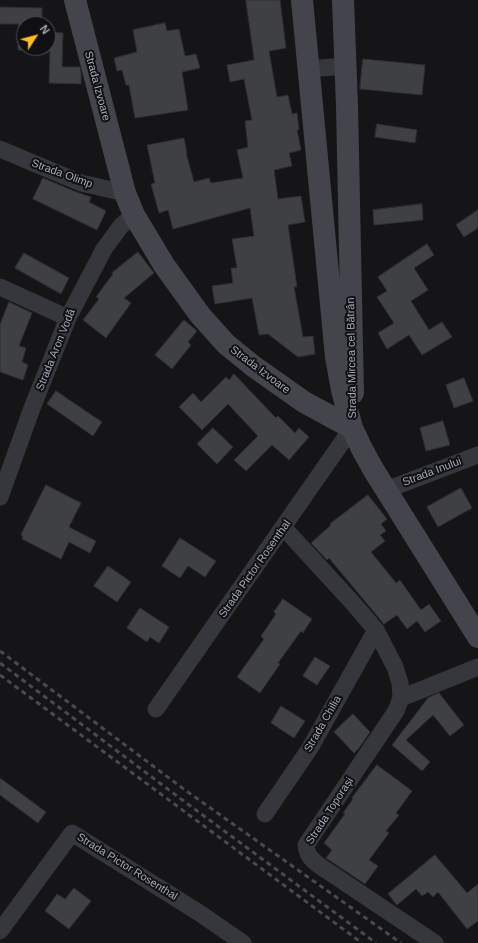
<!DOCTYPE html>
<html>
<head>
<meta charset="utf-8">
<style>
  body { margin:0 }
  #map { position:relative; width:478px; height:943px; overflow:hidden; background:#151517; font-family:Helvetica,sans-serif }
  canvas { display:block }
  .north { position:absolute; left:16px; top:16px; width:40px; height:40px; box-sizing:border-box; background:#101012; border:1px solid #4c4e54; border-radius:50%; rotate:54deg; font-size:11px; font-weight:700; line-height:16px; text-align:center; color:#a6abb8 }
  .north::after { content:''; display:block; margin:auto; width:14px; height:18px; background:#febd26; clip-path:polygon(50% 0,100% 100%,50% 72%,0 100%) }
</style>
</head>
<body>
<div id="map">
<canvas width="478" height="943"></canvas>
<div class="north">N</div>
</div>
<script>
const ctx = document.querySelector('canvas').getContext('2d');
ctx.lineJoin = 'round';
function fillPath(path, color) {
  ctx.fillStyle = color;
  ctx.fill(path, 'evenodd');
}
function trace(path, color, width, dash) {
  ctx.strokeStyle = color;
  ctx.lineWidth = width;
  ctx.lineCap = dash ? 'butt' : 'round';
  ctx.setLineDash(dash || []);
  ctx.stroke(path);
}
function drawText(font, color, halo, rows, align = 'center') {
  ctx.font = font + ' Helvetica,sans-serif';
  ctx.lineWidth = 4;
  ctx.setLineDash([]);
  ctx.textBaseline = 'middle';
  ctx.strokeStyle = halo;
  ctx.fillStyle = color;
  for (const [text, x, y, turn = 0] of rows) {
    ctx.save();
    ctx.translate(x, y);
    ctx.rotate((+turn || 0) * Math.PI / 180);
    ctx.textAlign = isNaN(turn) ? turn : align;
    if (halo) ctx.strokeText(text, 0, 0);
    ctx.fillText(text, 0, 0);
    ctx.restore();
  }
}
const building = new Path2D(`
  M246,0H280L286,48L269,51L277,97L288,95L292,114L297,113L299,130H297L301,150L289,153L292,166L274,170L278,199L301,196L305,222L288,225L297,287H294L303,337L313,336L315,354L298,357L268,334L259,335L252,298L215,304L212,286L233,283L231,268H237L232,239L254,236L250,208L173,229L168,210L159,213L151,184L155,183L147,145L184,138L187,153H186L194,182L209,178L211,183L243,178L237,150L248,147L245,121L252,120L244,79L230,82L227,65L254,60Z
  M0,7L42,8V24H24V48H48V32L63,33L62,67H80L81,73V84L49,83L50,51L18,50L19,24H0Z
  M165,23L167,31L179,29L185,56L196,54L200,68L182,72L188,110L135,118L129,85H126L122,70L117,71L114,58L137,52L133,30Z
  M363,59L425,65L422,95L360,89Z
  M377,124L417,130L415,143L375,137Z
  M43,178L76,192L91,197L89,202L106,211L97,230L33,199Z
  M422,204L423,220L374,225L373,210Z
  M478,210V228L464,237L456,225Z
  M427,244L434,255L414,268L428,290L411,301L429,330L442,322L452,337L422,355L409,335L387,349L378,333L394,323L377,297L387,291L378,277Z
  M138,252L154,273L124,298L131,303L106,338L83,320L99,299L96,297L113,274L112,273Z
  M24,253L69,278L61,294L15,268Z
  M9,302L32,313L19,346L26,348L22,362L28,365L23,380L0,372V325Z
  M184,320L197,331L188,342L191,345L172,369L155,355Z
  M234,374L276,418L278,416L295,433L299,428L309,437L289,460L272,445L246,471L234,460L258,436L228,404L202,430L179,407L193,393L201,402L226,377L229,380Z
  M464,378L473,401L454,408L446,385Z
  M56,391L102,422L93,436L47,404Z
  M443,421L450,445L426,451L420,428Z
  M213,428L233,447L217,464L197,444Z
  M46,485L81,503L69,527L96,541L90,553L69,542L61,559L22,539L23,536L21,535Z
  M461,488L472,508L438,527L427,507Z
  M368,495L387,519L381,524L386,531L380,535L385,541L371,552L396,583L400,580L421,610L429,604L441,621L425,632L417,621L407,629L397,615L384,624L329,558L327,560L311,543L331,525L330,524Z
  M180,538L216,561L205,577L188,566L180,578L162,566Z
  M108,566L131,582L117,602L94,586Z
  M283,599L312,619L303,633L301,631L278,663L280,664L260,693L237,677L264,639L261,636L276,614L274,612Z
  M140,608L169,627L159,643L150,637L147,642L127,628Z
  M315,657L330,666L317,685L303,676Z
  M439,693L464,725L450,736L433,715L406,740L430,762L422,771L392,745L428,698Z
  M281,706L305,721L294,738L271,723Z
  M353,714L370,732L359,748L354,753L334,732Z
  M377,765L412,791L396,813L399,815L386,831L389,833L369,860L378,866L365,884L326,858L332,850L324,843L345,814L343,813L353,799L352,798Z
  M0,778L46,812L38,823L0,795Z
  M435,855L467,893L478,884V921L467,929L438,892L433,897L428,892L422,896L416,889L397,905L388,894Z
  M74,888L91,901L69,929L45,911L57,894L65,899Z`);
fillPath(building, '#3f4044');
trace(building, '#2f2f33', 1);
trace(new Path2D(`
  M308,69L345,66
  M0,149L81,183L125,193
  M0,287L68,318
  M386,490L478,455
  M0,497L32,408L68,318L104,249L121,226L134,215
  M284,528L351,601L376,630L395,667L400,683L401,698L396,711L306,845C307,856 312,860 320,866L435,943
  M401,698L478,667
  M156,709L352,428
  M265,814L310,748L376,630
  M0,931L72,833L201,914L243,943`), '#36373c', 17);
trace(new Path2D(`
  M75,0L125,193L134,215L164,265L200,315L226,344L253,366L304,402L352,428
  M302,0L336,357L342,390L352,428L362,449L373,469L478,637
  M343,0L347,106L353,393`), '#44454c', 22);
trace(new Path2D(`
  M0,651L185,790L401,943
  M0,663L181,799L376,943
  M0,675L362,943`), '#494a51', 3, [5, 4]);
drawText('11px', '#a6abb8', '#101012', [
  ["Strada Izvoare",97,86,75],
  ["Strada Olimp",62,174,20],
  ["Strada Aron Vodă",56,350,-68],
  ["Strada Mircea cel Bătrân",352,358,-91],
  ["Strada Izvoare",260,370,37],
  ["Strada Inului",432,472,-21],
  ["Strada Pictor Rosenthal",255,569,-55],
  ["Strada Chilia",323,724,-60],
  ["Strada Toporași",330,811,-57],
  ["Strada Pictor Rosenthal",127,867,32]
]);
</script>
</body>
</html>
